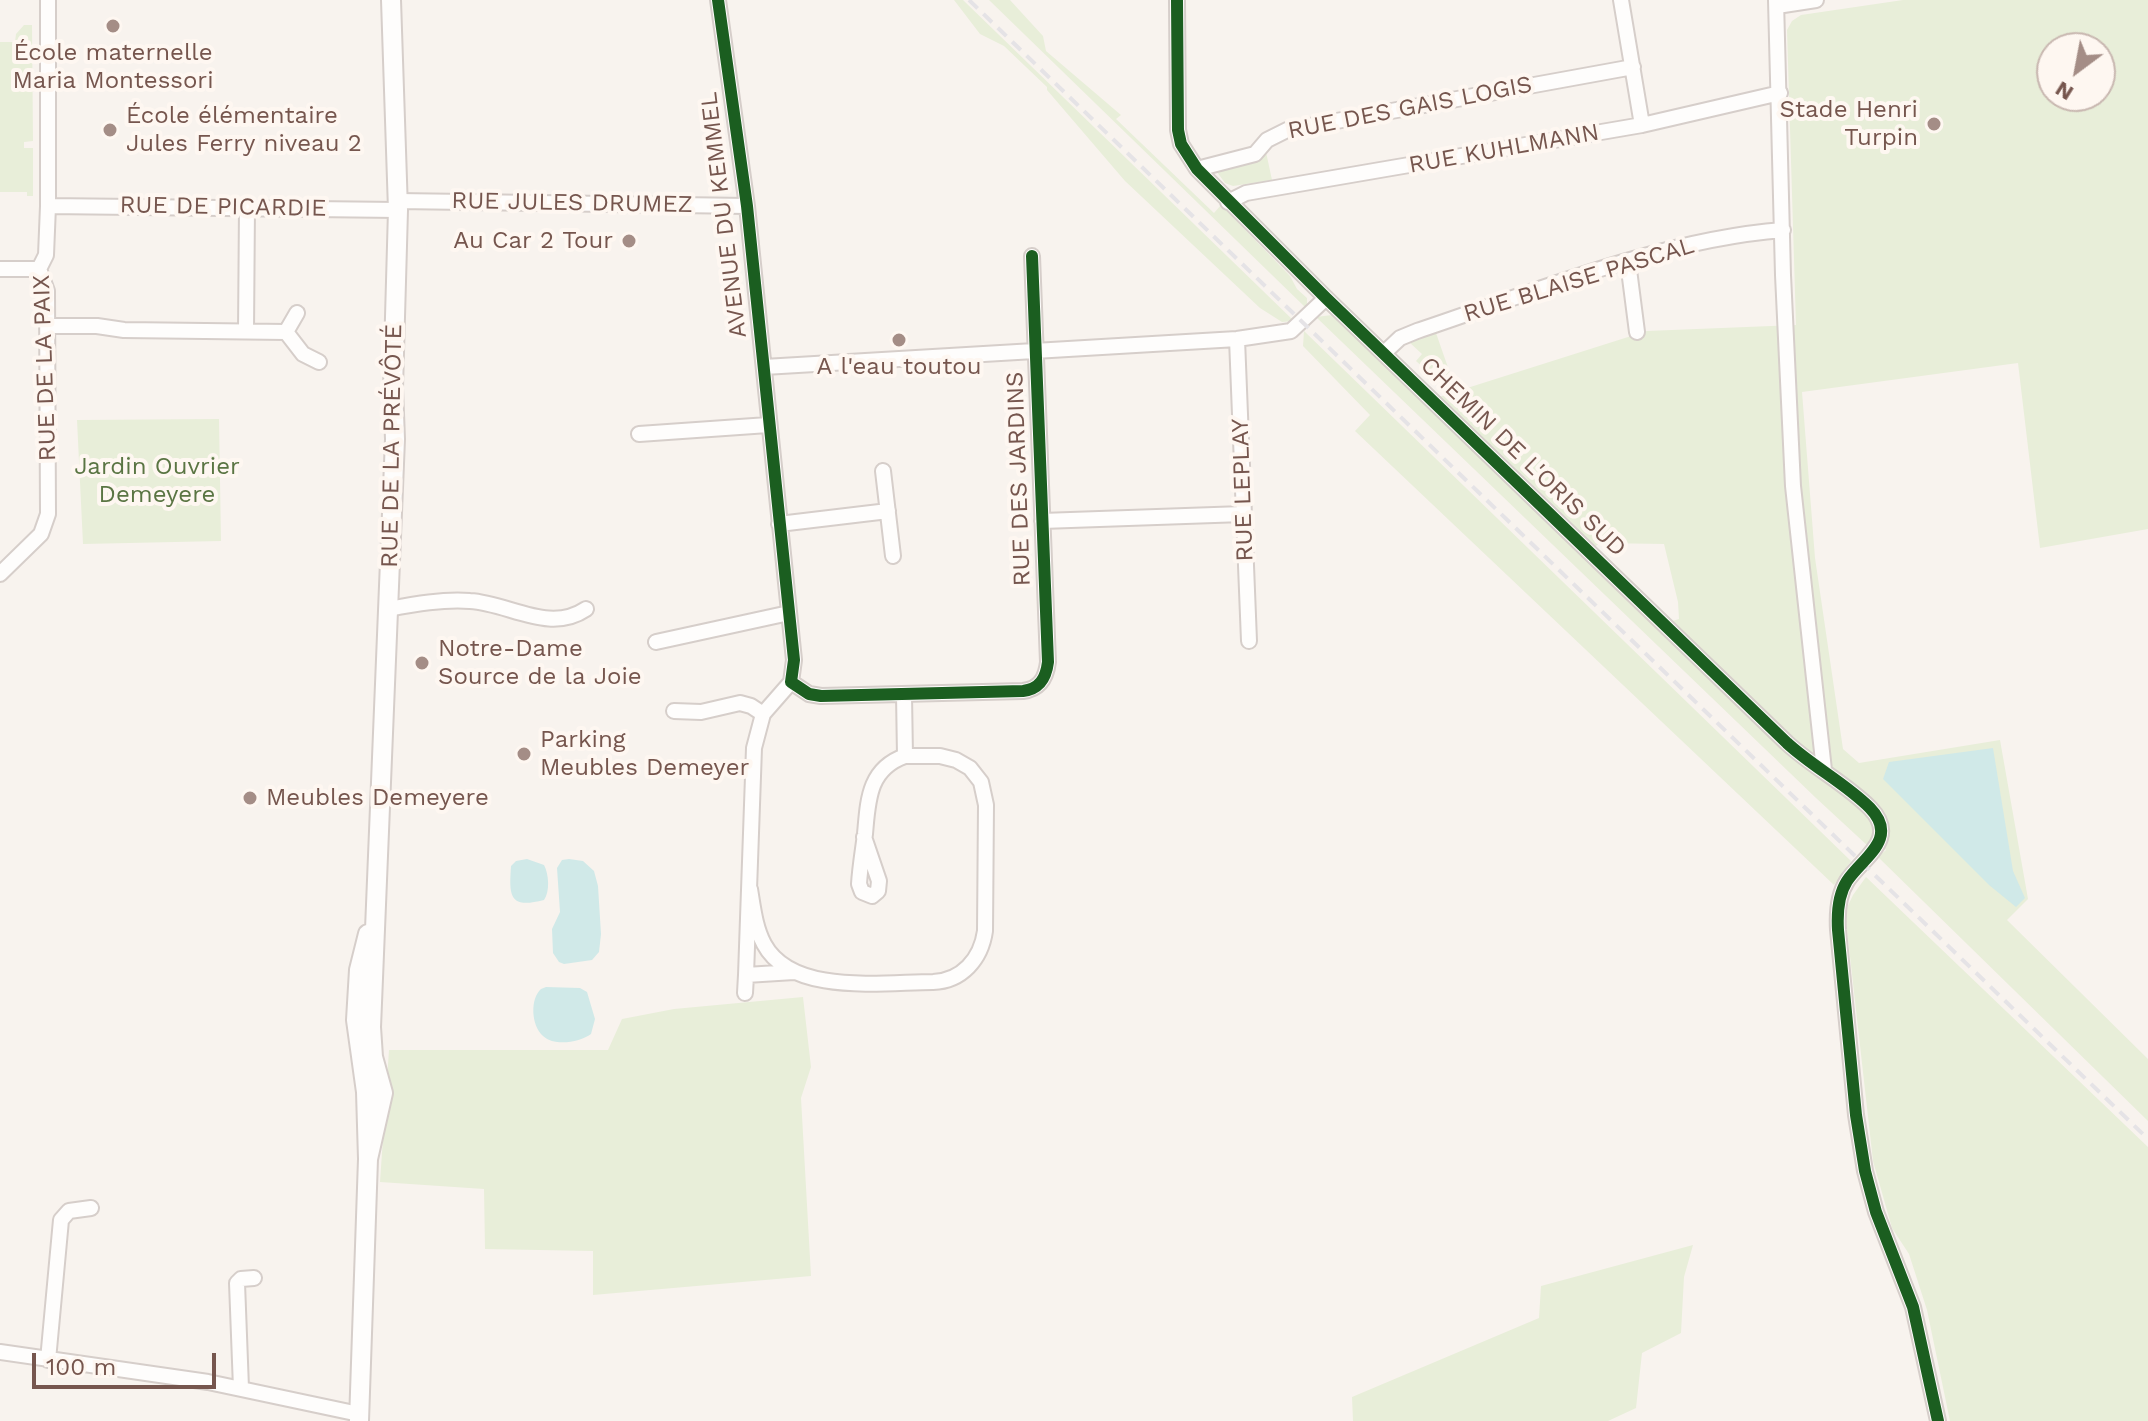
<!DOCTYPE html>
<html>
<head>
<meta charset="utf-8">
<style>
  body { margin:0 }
  #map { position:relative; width:2148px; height:1421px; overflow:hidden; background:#f8f3ee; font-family:"Work Sans",sans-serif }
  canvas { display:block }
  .north { position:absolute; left:2036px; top:32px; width:80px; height:80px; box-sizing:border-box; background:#fef7f1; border:2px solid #c8b7b0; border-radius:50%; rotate:212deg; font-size:22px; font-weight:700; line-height:32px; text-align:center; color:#76564e }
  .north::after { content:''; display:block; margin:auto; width:28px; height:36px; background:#a48d86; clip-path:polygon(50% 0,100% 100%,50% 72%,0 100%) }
  .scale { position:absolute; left:32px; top:1353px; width:184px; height:36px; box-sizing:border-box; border:4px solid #76564e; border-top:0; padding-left:10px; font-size:24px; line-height:28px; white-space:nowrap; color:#76564e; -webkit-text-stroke:6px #fef7f1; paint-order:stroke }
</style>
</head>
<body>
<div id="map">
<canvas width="2148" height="1421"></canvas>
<div class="north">N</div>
<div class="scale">100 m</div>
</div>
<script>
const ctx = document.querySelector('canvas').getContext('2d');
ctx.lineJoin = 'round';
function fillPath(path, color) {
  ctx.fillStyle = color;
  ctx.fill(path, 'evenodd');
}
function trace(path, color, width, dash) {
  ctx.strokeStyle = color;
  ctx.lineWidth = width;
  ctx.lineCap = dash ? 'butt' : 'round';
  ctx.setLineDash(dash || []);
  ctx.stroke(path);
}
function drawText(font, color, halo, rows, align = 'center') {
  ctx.font = font + ' "Work Sans",sans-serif';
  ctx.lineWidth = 8;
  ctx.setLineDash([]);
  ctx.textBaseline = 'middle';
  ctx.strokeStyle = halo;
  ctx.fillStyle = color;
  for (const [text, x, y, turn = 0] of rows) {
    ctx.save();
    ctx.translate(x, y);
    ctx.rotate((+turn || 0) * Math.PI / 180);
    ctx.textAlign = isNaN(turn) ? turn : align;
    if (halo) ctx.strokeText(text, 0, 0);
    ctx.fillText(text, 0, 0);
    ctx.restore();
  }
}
fillPath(new Path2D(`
  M954,0H963L1294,321L1282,322L1260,308L1125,181L1047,90V87L1004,46L980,34Z
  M989,0H1010L1043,36L1046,51L1121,115L1116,119L1214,213L1221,205L1290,276L1297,289L1307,298V309Z
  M1903,0H2148V529L2040,548L2018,363L1802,392L1815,558L1843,749L1859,763L2000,740L2028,899L2007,920L2148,1059V1121L1878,857L1886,850L1878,839L1869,847L1816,798L1316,317L1332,315L1423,402L1647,331L1796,325L1787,30L1792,21L1801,15ZM2052,48H2100V96H2052ZM1600,543L1664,544L1678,602L1679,619L1669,622L1593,548Z
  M24,25H32L33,141L24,142V148H33V196H27V192H0V42H15L16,34Z
  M1266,152L1272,180L1233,186L1225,183L1217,172L1220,167L1254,162Z
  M1304,331L1851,861L1834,885L1355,431L1370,415L1303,346Z
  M1436,333L1452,379C1437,386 1427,370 1416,361L1422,354L1409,342Z
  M219,419L221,541L83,544L77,420Z
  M1866,877L2148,1147V1421H1950L1927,1310L1909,1254L1892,1228L1873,1161L1845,912L1853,895Z
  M803,997L811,1067L801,1098L811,1276L593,1295V1251L485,1249L484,1189L380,1182L389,1050H608L622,1019L674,1009Z
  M1693,1245L1684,1277L1681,1333L1642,1353L1636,1408L1608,1421H1353L1352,1397L1539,1318L1541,1286Z`), '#e8eed9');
fillPath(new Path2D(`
  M1993,748L2013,871L2025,898L2016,907L1989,885L1883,779L1889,762Z
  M527,859L544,865C549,874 550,892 544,900C509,909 509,896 511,866L516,861Z
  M569,859L583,861L594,871L598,886L601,934L599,952L592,960L564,964L559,962L553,953L552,929L560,912L557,868L562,860Z
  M546,987L580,988L587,992L595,1019L591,1034C580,1042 555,1047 543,1036C531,1025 530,999 541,989Z`), '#d0e9e8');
const minor = new Path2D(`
  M718,0L747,206L794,660L791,682L809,694L821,696L1023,691C1040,689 1046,678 1048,662L1032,256
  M1177,0L1178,130L1181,144L1197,169L1326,298L1787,743C1813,767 1845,783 1870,808C1900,839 1862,858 1847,881C1838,895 1837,913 1838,930L1856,1115L1865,1171L1876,1212L1913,1307L1938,1421
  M1621,0L1642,125
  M1776,0L1783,275L1793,486L1824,770
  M1777,6L1816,0
  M1197,169L1255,154L1267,140L1287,130L1633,67
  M398,201L747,206
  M1228,202L1246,193L1642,125L1780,93
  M48,206L398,210
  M1628,262L1637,332
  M0,269H39
  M39,269L46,255L48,206V0
  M297,313L286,332L303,354L319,362
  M47,326H97L124,330L286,332
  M246,331L247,207
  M1237,339L1249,641
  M1384,353L1400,338L1417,331C1531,293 1663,239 1783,230
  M764,367L1237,339L1291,331L1326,298
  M639,434L768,425
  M883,471L893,556
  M1042,521L1243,514
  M779,524L888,511
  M0,574L41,534L48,514L47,291L39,269
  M388,609C415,604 443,599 470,601C509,603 549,634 586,609
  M656,642L789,613
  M674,711L701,712L740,703L751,706L763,714L791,682
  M763,714L754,748L746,975L794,972
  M864,837L879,881L878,891L872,896L862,892L859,884C860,867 863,850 865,834C868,801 868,769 905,756L904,695
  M750,889C753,907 755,927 764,944C792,996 883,982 933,982C962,981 981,959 985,931L986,805L981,782L970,768L956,760L940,756H905
  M745,993L746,975
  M0,1352L208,1382L359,1414
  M48,1360L61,1220L69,1211L91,1208
  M241,1388L237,1283L241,1279L254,1278`);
const tertiary = new Path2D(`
  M368,1159L383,1093L373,1057L371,1027L395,439L393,388L398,210L391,0
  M359,1421L368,1159L366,1092L356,1020L359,970L368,934`);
trace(minor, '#d6ceca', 18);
trace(tertiary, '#d6ceca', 22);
trace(minor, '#fefdfc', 14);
trace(tertiary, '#fefdfc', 18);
trace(new Path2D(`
  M969,0L2148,1139`), '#e5e3e6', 4, [12, 8]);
trace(new Path2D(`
  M718,0L747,206L794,660L791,682L809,694L821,696L1023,691C1040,689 1046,678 1048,662L1032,256
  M1177,0L1178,130L1181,144L1197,169L1326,298L1787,743C1813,767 1845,783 1870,808C1900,839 1862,858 1847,881C1838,895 1837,913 1838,930L1856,1115L1865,1171L1876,1212L1913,1307L1938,1421`), '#1b5e20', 12);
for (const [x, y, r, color] of [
  [113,26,8,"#a48d86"],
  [1934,124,8,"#a48d86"],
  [110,130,8,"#a48d86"],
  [629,241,8,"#a48d86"],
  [899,340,8,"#a48d86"],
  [422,663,8,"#a48d86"],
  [524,754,8,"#a48d86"],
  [250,798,8,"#a48d86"]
]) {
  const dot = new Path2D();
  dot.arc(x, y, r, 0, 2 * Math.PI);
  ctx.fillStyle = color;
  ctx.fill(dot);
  trace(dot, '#fef7f1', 3);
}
drawText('24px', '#76564e', '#fef7f1', [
  ["École maternelle",113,53,"center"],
  ["Maria Montessori",113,81,"center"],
  ["Stade Henri",1918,110,"right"],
  ["Turpin",1918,138,"right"],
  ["École élémentaire",126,116],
  ["Jules Ferry niveau 2",126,144],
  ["Au Car 2 Tour",613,241,"right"],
  ["A l'eau toutou",899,367,"center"],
  ["Notre-Dame",438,649],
  ["Source de la Joie",438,677],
  ["Parking",540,740],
  ["Meubles Demeyer",540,768],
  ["Meubles Demeyere",266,798]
], 'left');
drawText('24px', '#76564e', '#fef7f1', [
  ["RUE DES GAIS LOGIS",1410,108,-11],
  ["RUE KUHLMANN",1504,149,-10],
  ["RUE JULES DRUMEZ",572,203,1],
  ["RUE DE PICARDIE",223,207,1],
  ["AVENUE DU KEMMEL",724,215,-97],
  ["RUE BLAISE PASCAL",1579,280,-17],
  ["RUE DE LA PAIX",45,368,-92],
  ["RUE DE LA PRÉVÔTÉ",392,446,-89],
  ["CHEMIN DE L'ORIS SUD",1523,457,44],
  ["RUE DES JARDINS",1019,479,-92],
  ["RUE LEPLAY",1243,490,-92]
]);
drawText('24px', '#5a7543', '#fef7f1', [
  ["Jardin Ouvrier",157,467],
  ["Demeyere",157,495]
]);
</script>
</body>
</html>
